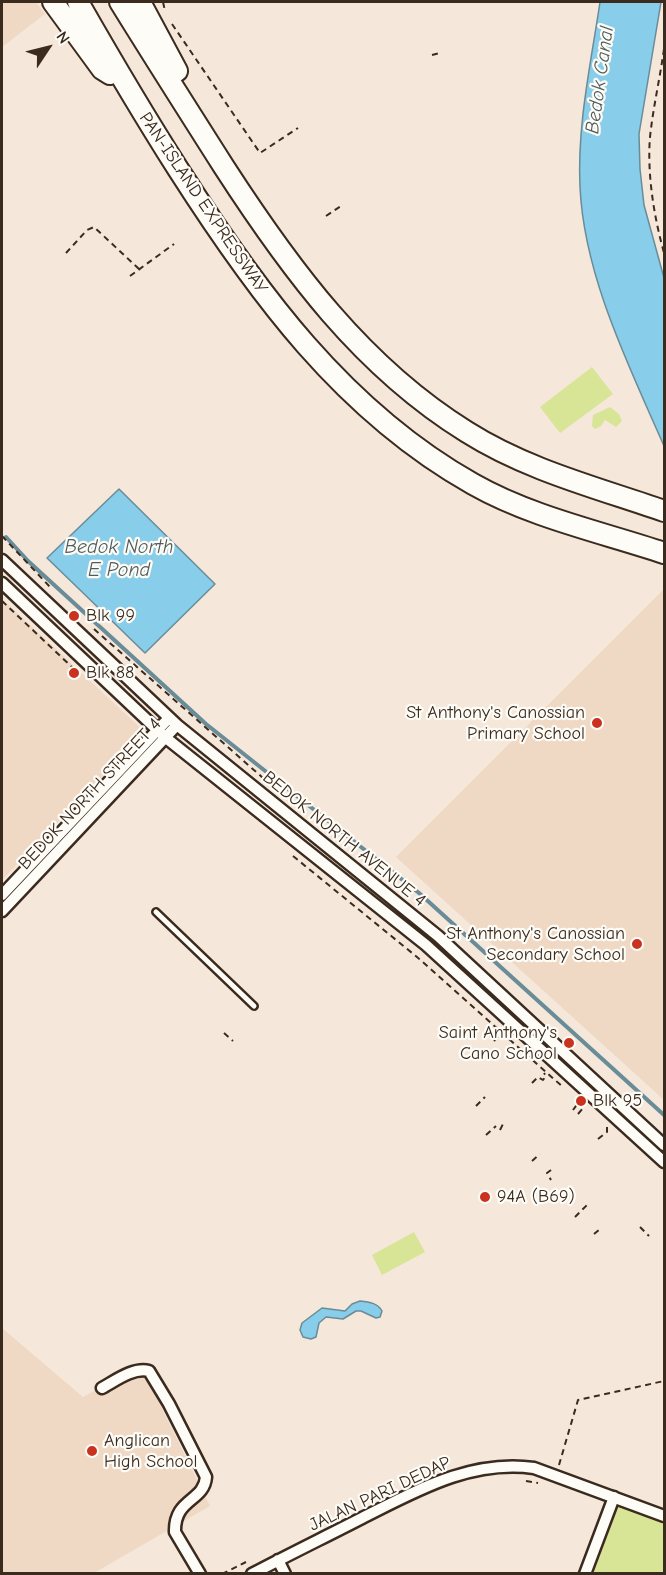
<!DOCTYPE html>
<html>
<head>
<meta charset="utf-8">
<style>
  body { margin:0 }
  #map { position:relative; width:666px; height:1575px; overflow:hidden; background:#f5e7d9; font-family:"Comic Neue",sans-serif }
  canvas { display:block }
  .frame { position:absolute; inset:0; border:3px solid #3b2a1e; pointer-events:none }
  .north { position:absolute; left:18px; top:18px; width:60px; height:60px; -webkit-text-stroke:4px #fdfcf7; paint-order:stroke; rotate:55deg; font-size:16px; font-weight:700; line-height:24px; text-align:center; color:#3b2a1e }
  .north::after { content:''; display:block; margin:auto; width:21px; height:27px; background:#3b2a1e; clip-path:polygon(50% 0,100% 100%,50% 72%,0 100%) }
</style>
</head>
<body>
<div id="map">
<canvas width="666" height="1575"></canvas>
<div class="frame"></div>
<div class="north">N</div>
</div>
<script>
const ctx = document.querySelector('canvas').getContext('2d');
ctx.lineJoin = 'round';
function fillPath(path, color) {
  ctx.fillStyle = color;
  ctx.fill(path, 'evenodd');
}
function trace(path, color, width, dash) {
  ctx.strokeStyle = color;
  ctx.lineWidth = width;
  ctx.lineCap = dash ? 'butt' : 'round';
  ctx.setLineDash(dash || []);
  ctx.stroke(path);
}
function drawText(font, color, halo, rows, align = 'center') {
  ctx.font = font + ' "Comic Neue",sans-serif';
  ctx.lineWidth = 4.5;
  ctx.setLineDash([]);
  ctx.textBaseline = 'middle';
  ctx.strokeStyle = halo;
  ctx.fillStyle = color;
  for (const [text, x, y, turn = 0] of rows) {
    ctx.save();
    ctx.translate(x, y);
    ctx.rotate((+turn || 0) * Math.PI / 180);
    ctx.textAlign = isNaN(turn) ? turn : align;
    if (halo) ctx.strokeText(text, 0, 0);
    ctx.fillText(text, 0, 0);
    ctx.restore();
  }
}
fillPath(new Path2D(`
  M2,2H36L45,14L2,47Z
  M664,589V1100L396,857Z
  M2,599L145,732L2,880Z
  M2,1328L83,1397L114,1380L142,1368L210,1506L94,1573H2Z`), '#efd9c4');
fillPath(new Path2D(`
  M592,367L613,394L560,433L540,407Z
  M610,407L619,414L622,421L616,427L605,420L601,426L595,429L592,426L593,415Z
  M414,1232L425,1252L382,1275L372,1255Z
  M614,1497L664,1516V1573L585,1574Z`), '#d8e597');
const water = new Path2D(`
  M600,2H661L639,134L640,169L644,205L664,278V446C629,366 584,276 580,187C577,125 591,63 600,2Z
  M119,489L215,584L145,653L47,558Z
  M360,1301C369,1302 378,1303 382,1311L380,1317L376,1318L361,1311H356L343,1319L326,1317L319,1323L316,1337L311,1339L303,1337L300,1330L302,1323L322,1308L345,1311L352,1304Z`);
fillPath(water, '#88cde9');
trace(water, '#698c98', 1.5);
trace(new Path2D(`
  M6,537L28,561L206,724L419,893L664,1115`), '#698c98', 4);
const service = new Path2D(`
  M156,912L254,1006`);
const minor = new Path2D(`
  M2,560L177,725L438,936L664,1145
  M2,583L166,738L426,945L664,1162
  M2,895L169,718
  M2,911L177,725
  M102,1388C115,1381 133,1367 149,1371L169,1404L206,1477C204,1502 174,1498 175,1532L200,1574
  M278,1560L285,1574
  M252,1574C288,1555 325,1537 362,1518C416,1491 471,1459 534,1468L664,1516
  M585,1574L614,1497`);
const motorway = new Path2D(`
  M53,2L102,69L110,74
  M78,2C110,58 143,114 178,169C256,291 343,411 473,484C531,517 601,532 664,553
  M120,2C154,57 189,112 224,167C290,269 362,367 467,432C527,470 598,488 664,511
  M140,2L177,71`);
trace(service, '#3b2a1e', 10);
trace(minor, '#3b2a1e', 15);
trace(motorway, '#3b2a1e', 24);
trace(new Path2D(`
  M163,2L165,11
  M172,24L260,153L298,128
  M664,49C660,78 653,108 650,137C647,174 654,217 664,253
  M432,55L440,53
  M326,216L341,206
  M66,253L87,230L94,227L139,269
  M130,276L174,244
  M2,536L51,588
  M2,601L74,669
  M94,629L263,778
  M293,856L417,957L564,1088
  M224,1033L233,1041
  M489,1036L496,1028
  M494,1041L501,1033
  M532,1083L538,1077L543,1080L546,1076L544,1073
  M476,1106L485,1097
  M573,1110L579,1102
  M578,1114L584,1107
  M500,1130L504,1122
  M486,1135L496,1126
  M598,1139L607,1132V1127
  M532,1161L540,1154
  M551,1170L547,1173L551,1180
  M575,1217L588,1204
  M640,1227L649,1236
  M594,1234L600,1229
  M559,1465L578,1400L664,1381
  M526,1481L538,1483
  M222,1574L246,1562`), '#3b2a1e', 2, [6, 4.5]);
trace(service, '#fdfcf7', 5);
trace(minor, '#fdfcf7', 10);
trace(motorway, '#fdfcf7', 20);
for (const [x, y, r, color] of [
  [74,616,6,"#c8321e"],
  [74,673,6,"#c8321e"],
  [597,723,6,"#c8321e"],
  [637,944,6,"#c8321e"],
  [569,1043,6,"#c8321e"],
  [581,1101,6,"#c8321e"],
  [485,1197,6,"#c8321e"],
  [92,1451,6,"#c8321e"]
]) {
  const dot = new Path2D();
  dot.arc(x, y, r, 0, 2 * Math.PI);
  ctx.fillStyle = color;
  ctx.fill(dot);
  trace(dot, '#fdfcf7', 2);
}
drawText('18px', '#3b2a1e', '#fdfcf7', [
  ["PAN-ISLAND EXPRESSWAY",203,203,56],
  ["BEDOK NORTH STREET 4",90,794,-47],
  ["BEDOK NORTH AVENUE 4",344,839,39],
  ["JALAN PARI DEDAP",380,1494,-25]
]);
drawText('18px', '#3b2a1e', '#fdfcf7', [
  ["Blk 99",86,616],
  ["Blk 88",86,673],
  ["St Anthony's Canossian",585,713,"right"],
  ["Primary School",585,734,"right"],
  ["St Anthony's Canossian",625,934,"right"],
  ["Secondary School",625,955,"right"],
  ["Saint Anthony's",557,1033,"right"],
  ["Cano School",557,1054,"right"],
  ["Blk 95",593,1101],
  ["94A (B69)",497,1197],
  ["Anglican",104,1441],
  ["High School",104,1462]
], 'left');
drawText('italic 20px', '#525b5b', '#fdfcf7', [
  ["Bedok Canal",600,80,-82],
  ["Bedok North",119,547],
  ["E Pond",119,570]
]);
</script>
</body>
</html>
